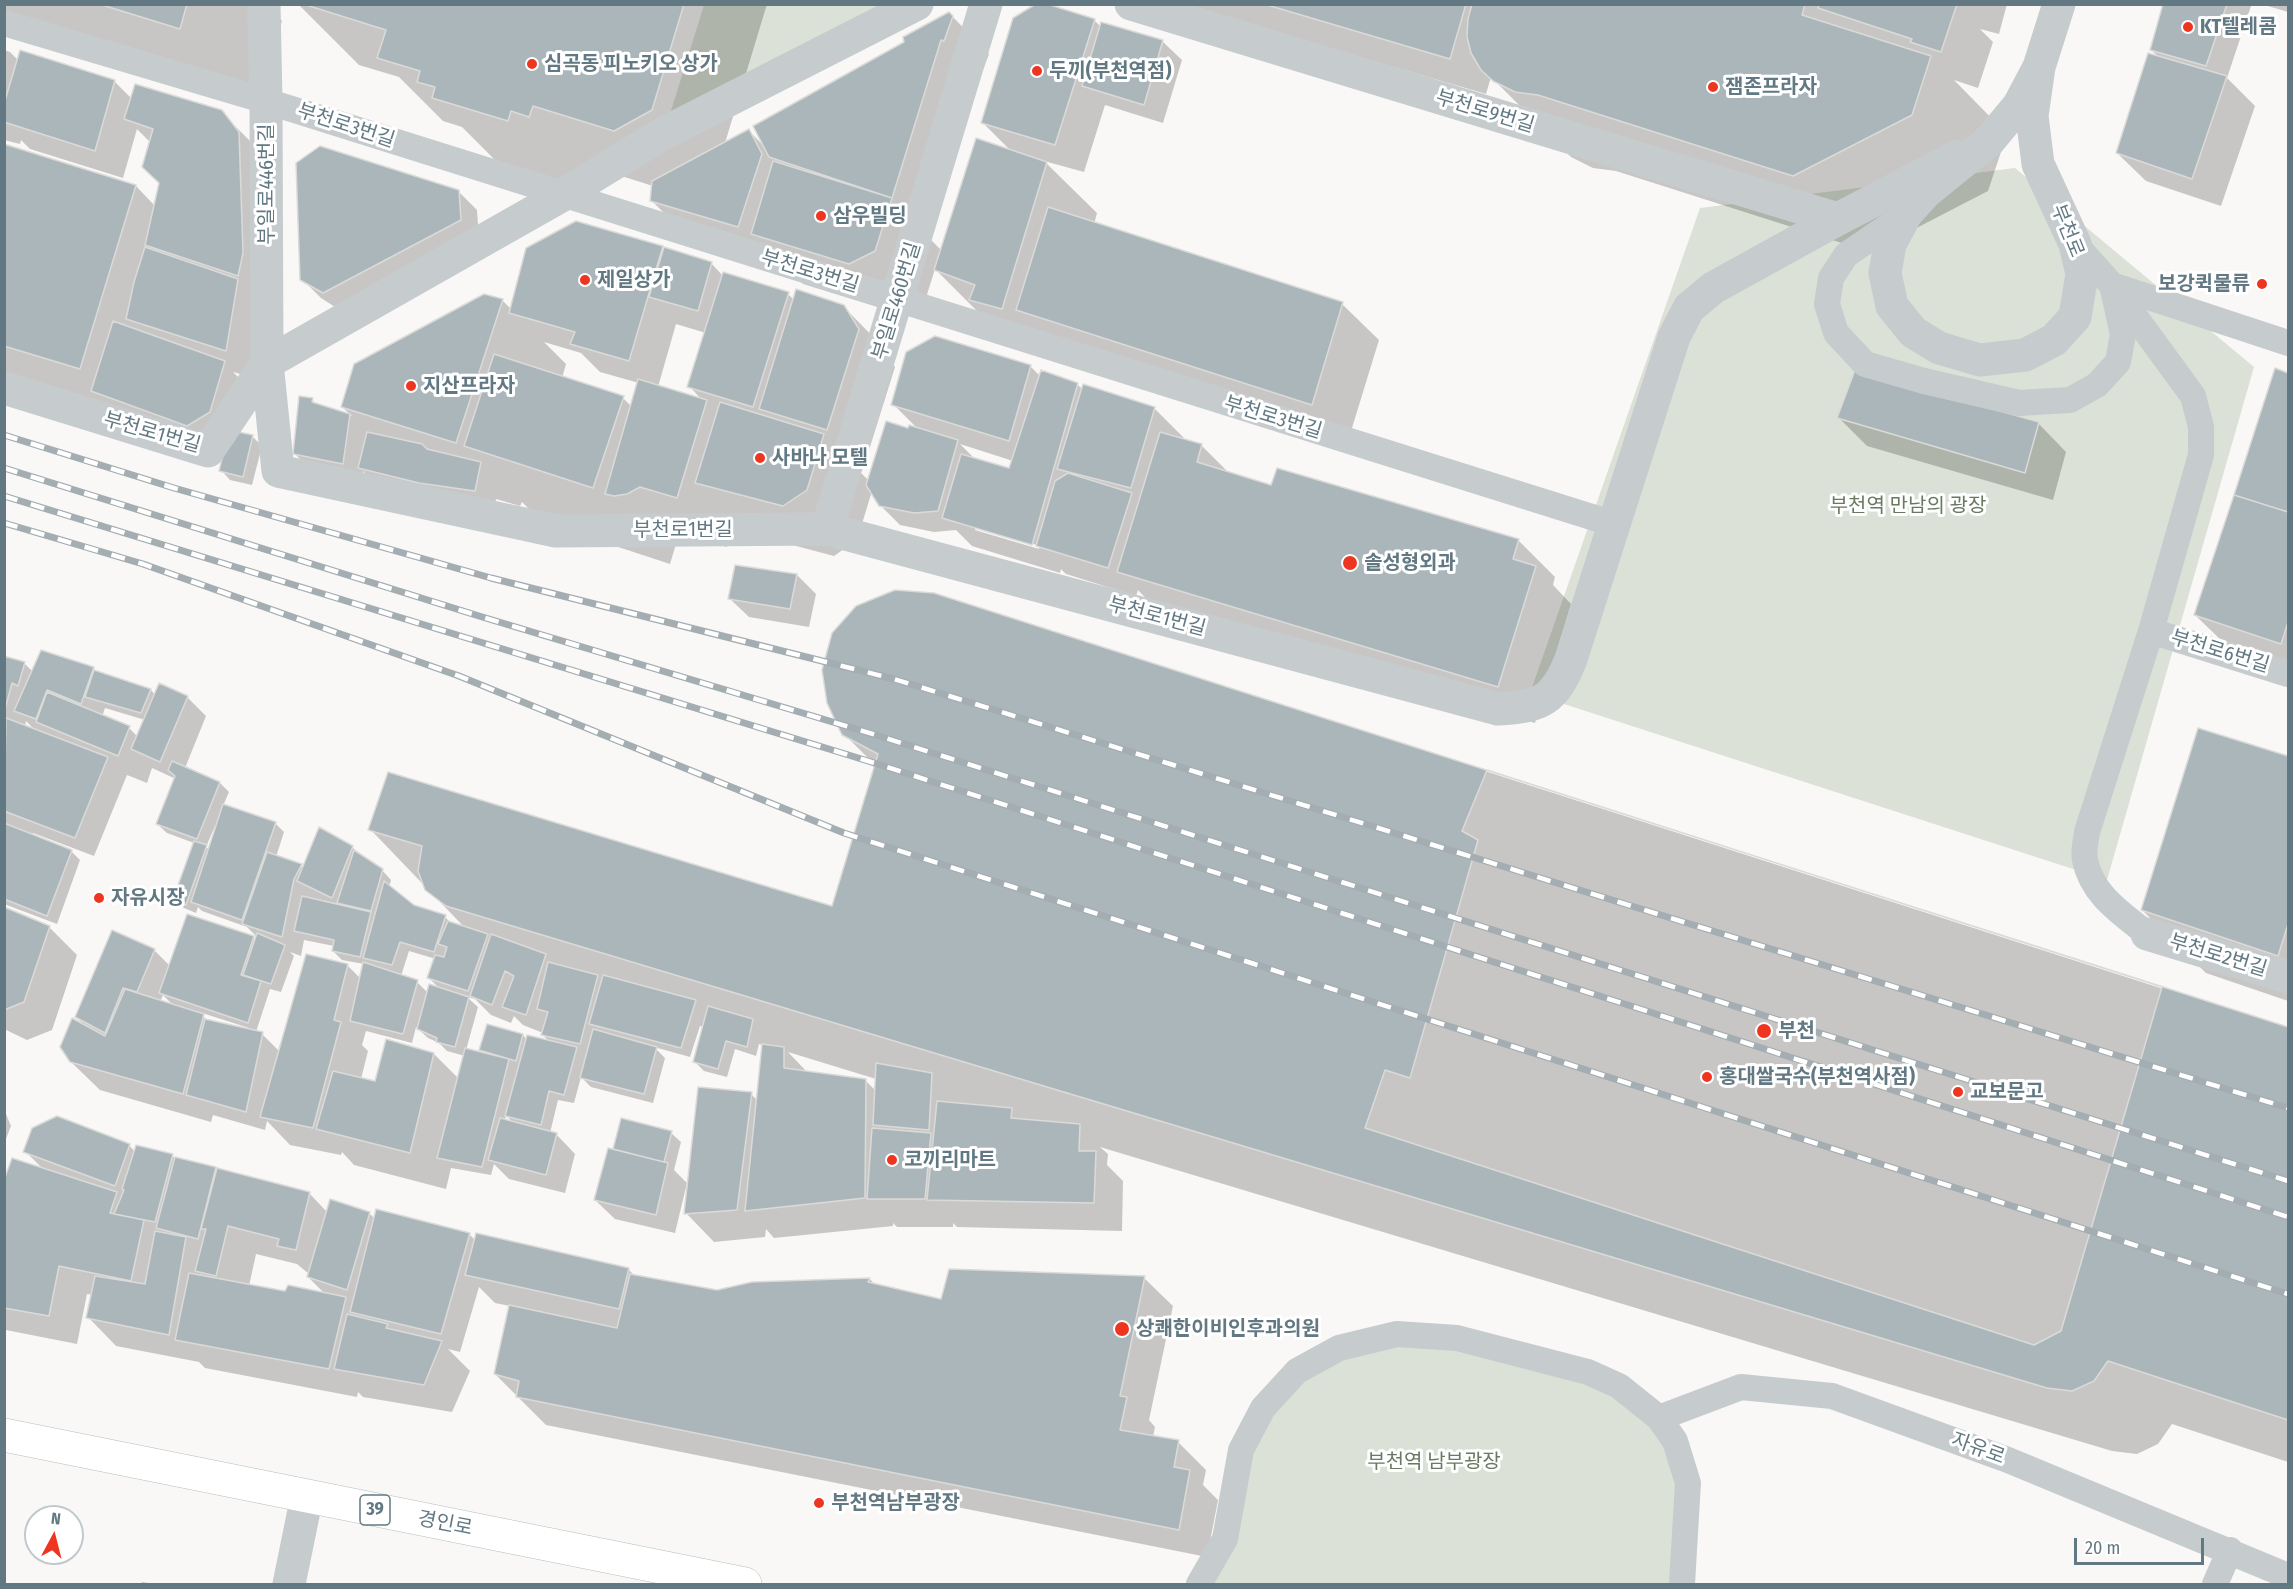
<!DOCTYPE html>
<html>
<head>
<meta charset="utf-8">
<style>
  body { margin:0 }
  #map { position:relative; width:2293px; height:1589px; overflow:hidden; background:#f9f8f6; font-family:"Fira Sans Condensed",sans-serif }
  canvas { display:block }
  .frame { position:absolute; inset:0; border:6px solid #627983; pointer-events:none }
  .north { position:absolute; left:24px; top:1505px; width:60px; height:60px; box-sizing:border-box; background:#fff; border:2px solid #c0c9cd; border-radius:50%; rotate:7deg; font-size:16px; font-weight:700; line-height:24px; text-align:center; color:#627983 }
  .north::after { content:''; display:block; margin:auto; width:21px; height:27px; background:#ee3520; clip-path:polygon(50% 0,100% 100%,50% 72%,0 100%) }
  .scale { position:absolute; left:2074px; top:1538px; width:130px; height:27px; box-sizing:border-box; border:3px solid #627983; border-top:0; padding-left:8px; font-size:18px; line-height:21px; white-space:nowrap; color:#627983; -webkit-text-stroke:4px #fff; paint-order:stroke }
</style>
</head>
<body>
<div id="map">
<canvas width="2293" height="1589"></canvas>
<div class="frame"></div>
<div class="north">N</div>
<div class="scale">20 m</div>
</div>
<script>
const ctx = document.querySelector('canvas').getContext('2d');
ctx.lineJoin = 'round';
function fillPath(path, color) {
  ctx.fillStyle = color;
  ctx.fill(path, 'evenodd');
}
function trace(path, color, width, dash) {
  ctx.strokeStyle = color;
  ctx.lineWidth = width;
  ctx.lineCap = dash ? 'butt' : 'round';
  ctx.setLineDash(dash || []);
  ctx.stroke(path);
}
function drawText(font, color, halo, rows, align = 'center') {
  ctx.font = font + ' "Fira Sans Condensed","Noto Sans KR",sans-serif';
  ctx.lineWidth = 6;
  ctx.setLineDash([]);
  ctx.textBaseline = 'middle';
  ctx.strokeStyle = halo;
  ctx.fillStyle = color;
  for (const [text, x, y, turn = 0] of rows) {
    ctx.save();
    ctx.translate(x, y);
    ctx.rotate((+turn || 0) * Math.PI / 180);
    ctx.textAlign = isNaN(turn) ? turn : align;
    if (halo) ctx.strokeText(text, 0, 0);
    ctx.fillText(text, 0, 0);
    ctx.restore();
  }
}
fillPath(new Path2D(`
  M704,5H909L664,133Z
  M2015,168L2254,367L2107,880L1530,693L1700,208Z
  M1443,1337L1594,1374L1668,1431L1687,1506L1682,1584H1211L1263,1408L1310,1364Z`), '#dbe1d6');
fillPath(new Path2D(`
  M4,4H266L282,21L256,104L4,28Z
  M298,4H767L725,143L748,130L766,148L906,42L949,13L989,54L922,231L942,251L1012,152L983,123L1094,20L1101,27L1162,41L1182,60L1163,123L1105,105L1084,172L1044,161L1097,213L1094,224L1342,304L1379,340L1348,441L986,320L935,269L925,301L900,314L803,284L777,257L689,238L652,201L653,186L596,168L571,184L497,162L462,127L443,121L399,77L359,65Z
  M1140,4H1817L1820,7L1821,4H2007L1999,34L1980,29L1993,42L1978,88L1954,80L2007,134L1988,191L1870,252L1616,171L1593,168L1571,157L1491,77L1486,94L1204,12Z
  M2165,4H2257L2251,6L2227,78L2255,106L2221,206L2146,181L2117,153L2160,58L2151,50Z
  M2261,4H2288V12Z
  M4,50L10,52L19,61L114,81L132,99L221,112L250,141L254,378L233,372L252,391L240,434L252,436L262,446L252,485L230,480L221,470L226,448L4,398V145L136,186L155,206L161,183L151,143L137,129L123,178L30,149L21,140L20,144L4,140Z
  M458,191L477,210L479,239L343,312L321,298L302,279Z
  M662,247L711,263L723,276L788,294L794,300L843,306L880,344L895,367L864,466L849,461L869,481L909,430L918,429L893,404L1030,366L1040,376L1077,384L1083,390L1154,408L1187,441L1201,445L1229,473L1272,487L1518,540L1555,577L1553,585L1571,604L1535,723L1155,608L1138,590L1136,596L1066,574L1061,569L1060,573L972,546L956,530L934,532L900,525L880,505L872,491L857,540L834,556L747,533L735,521L727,547L691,537L676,544L670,564L542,522L522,502L520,506L496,499L494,510L379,487L363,471L362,482L313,472L294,453L312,400L318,406L352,416L342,407L502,300L511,309ZM676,324L706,333L689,386L703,401L658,387ZM544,342L581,353L600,372L639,383L632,407L623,398L562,378L566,364ZM960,444L1013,461L1010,470L975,459ZM975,527L1040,546L1039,549L975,530Z
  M2276,370L2288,374V665L2224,643L2195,615Z
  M1839,418L2038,423L2066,452L2053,500L1867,446Z
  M797,575L816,594L809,627L749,617L729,598Z
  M934,594L2288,1029V1462L2172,1424L2158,1444L2137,1454L2112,1451L1100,1147L1108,1154L1107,1165L1123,1181L1122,1231L957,1227L953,1223V1227H897L893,1223V1226L774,1238L766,1229L765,1237L714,1242L686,1213L751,1094L757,1100L763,1045L759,1044L756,1056L735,1049L727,1077L704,1071L695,1062L704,1027L700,1026L690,1057L654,1047L665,1058L653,1103L591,1087L581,1077L574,1103L558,1100L550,1133L556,1134L575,1154L565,1193L509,1179L494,1164L491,1175L451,1168L446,1189L354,1165L342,1152L341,1155L290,1145L267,1121L265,1130L213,1115L211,1122L100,1090L71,1062L86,1027L76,1017L154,950L170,966L253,938L256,940L257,937L247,927L202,911L198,907L196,913L184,908L175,899L194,843L167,833L157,824L176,779L152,768L147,783L127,775L94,856L33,833L32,835L71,851L80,860L57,924L4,904V658L24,663L33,672L93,668L99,674L151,690L155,695L187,697L206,716L185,768L220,783L229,792L223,806L275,823L284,832L276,857L304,868L352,847L362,857L382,870L391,880L389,887L414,906L445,917L452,924L466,929L370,829L833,908L876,766L844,734ZM105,708L145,720L138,737L129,728L102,717ZM26,721L36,731L25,726ZM215,826H217L210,850L206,847ZM304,940L334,946L333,951L342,960L364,964L361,979L348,966L307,956L280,1052L262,1034L256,1032L270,989L281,992L294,956L290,952L301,956ZM409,951L436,959L429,978L440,989L428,993L417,982L401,976ZM163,995L174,1006L160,1002ZM467,997L475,999L491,1015L511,1023L514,1016L523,1025L543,1033V1035L550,1042L527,1040L523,1035L480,1050L485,1055L466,1050L478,1007ZM199,1012L249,1028V1031L208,1021ZM416,1027L428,1038L439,1043L447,1051L465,1056L459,1079L434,1054L376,1083L361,1079L368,1051L362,1045L366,1031L412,1043ZM788,1052L876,1079V1091L865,1080L808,1073ZM506,1115L514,1124L505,1121Z
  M2199,730L2288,757V1001L2206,973L2142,910Z
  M4,908L49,927L77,955L52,1030L27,1040L4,1029Z
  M4,1109L11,1126L4,1144Z
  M671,1133L681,1142L674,1170L687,1183L675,1233L615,1219L595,1200L618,1152L615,1148Z
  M129,1145L135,1152L172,1156L175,1158L309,1193L327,1212L369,1213L375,1219L469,1234L475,1240L628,1269L635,1276L717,1292L752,1283L870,1279L876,1286L942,1300L1144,1278L1173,1306L1149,1420L1155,1427L1153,1437L1178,1442L1206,1470L1203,1485L1218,1500L1207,1557L546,1425L495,1374L510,1306L495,1303L479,1287L460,1352L448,1349L470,1371L452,1412L363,1397L358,1392L357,1397L205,1368L199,1362L116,1346L88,1317L93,1295L87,1294L77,1344L6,1330L4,1184L44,1170L25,1151ZM256,1254L297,1264L309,1274L308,1277L326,1295L286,1293L249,1286Z
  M142,1582L155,1584H141Z`), '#0003');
const building = new Path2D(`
  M99,4H187L180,29Z
  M303,4H684L652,110L614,131L533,106L529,117L511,111L508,121L432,98L435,87L417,82L420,71L377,58L386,30Z
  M1036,4H1047L1095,19L1055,145L981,123L1013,18Z
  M1264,4H1466L1450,59Z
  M1472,4H1805L1802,15L1931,56L1912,115L1793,176L1538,95L1515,92L1493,81L1481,70L1471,53L1467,37L1468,19Z
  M1819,4H1957L1941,52L1910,42L1912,39L1818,8Z
  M2163,4H2227L2206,66L2150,50Z
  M949,12L953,16L944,41L941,40L892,198L769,157L753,126L904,42L903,37Z
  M1101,22L1163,40L1144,105L1082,86Z
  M20,50L115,80L95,151L4,122V104Z
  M2148,53L2227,76L2192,179L2116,153Z
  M135,84L222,110L239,132L243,253L238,276L145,245L159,183L142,167L153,129L124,119Z
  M749,129L762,154L738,227L650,201L652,181Z
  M976,138L1047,162L1002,309L969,300L975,285L934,270Z
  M4,144L136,185L80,369L4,346Z
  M320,146L459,190L461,220L323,293L300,280L296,163Z
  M773,161L892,198L875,251L849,264L751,234Z
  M1048,207L1343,302L1312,405L1016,310Z
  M576,221L663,246L629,361L570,344L575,332L509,313L526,248Z
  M145,247L238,279L226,351L126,319L134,282Z
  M664,247L712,262L698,311L649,297Z
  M723,272L789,292L753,407L687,387Z
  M796,289L844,305L859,329L827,430L759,409Z
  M484,294L503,299L456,443L341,407L354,364Z
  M113,321L225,361L210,412L187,426L91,391Z
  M935,336L1031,365L1009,441L891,405L906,352Z
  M494,354L624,396L593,488L464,446Z
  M2275,368L2288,373V512L2234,495Z
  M1041,370L1078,383L1032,545L942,518L961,454L1009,468Z
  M1855,370L2039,422L2025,473L1837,418Z
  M638,379L707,400L677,498L640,487L627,494L614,496L605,494Z
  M1083,384L1155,407L1131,488L1057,469Z
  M299,396L313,398L312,402L350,414L343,464L293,454Z
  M720,402L824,434L807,490L783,506L695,483Z
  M886,421L908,428L909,425L958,440L938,511L914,513L879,506L866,485Z
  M229,430L253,435L243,477L219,471Z
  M367,432L422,444L427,449L481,462L475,491L419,483L358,468Z
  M1160,432L1202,444L1197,462L1271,485L1277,468L1519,539L1513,559L1536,566L1498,687L1117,572Z
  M1068,473L1132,493L1108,568L1036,546L1055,481Z
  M2234,495L2288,512V622L2281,644L2194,615Z
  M735,565L797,574L790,609L728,599Z
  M895,590L934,593L2288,1027V1420L2108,1361L2094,1381L2072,1391L2047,1388L446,906L425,890L418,871L422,846L368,830L388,772L832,906L878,754L842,735L827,703L822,670L832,633L856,606Z
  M41,650L94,667L81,704L47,690L36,719L14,711Z
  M4,656L25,662L18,686L12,683L4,713Z
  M94,670L151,689L141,713L85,697Z
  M159,683L188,696L160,762L131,749Z
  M47,692L130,726L118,756L36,722Z
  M6,718L108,757L75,838L4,811Z
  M2198,728L2288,756V924L2278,956L2141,910Z
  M172,761L220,782L197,839L156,824L175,776L168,770Z
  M1487,770L2162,987L2061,1331L2034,1345L1365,1128L1385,1070L1410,1078L1478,840L1462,831Z
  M223,804L276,822L242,920L191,902Z
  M4,823L72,850L47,916L4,899Z
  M319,827L353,846L332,898L297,881Z
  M194,841L207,845L186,905L173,899Z
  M354,850L383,869L371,911L337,903Z
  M267,852L302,864L294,879L282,937L242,924Z
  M384,881L414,905L446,915L434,952L400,942L392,965L363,958Z
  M302,896L371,912L360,957L332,951L334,940L294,931Z
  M4,907L50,926L24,1002L4,1010Z
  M187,914L254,936L241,975L261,981L248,1023L159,993Z
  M448,921L488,934L468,991L427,978L435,955L444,957L447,947L438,944Z
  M112,930L155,949L137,992L123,988L105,1033L75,1017Z
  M257,933L285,945L271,984L243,975Z
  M491,934L546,954L526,1015L502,1007L514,976L505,971L492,1005L470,996Z
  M306,954L348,964L334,1020L341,1022L313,1128L260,1117Z
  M363,962L418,980L403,1034L350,1021Z
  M548,962L598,975L580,1044L541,1035L548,1012L537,1009Z
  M603,975L696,1000L681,1048L589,1024Z
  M429,984L469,997L455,1047L436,1042L437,1038L417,1029Z
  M125,989L204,1014L183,1094L70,1062L60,1047L72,1018L105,1036Z
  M708,1006L753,1019L747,1047L726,1041L718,1069L693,1062Z
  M205,1019L263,1032L246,1112L186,1095Z
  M487,1024L523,1034L516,1061L479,1050Z
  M593,1029L657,1047L644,1094L580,1078Z
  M527,1035L577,1047L564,1095L549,1091L541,1125L505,1116Z
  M386,1039L434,1053L410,1153L316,1129L333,1071L375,1081Z
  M762,1044L784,1047V1068L866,1079L865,1198L745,1211Z
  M465,1048L509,1059L482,1167L437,1158Z
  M876,1063L932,1073L929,1130L873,1125Z
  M698,1087L752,1092L737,1210L684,1214Z
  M937,1101L1012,1108L1011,1118L1080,1124L1079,1151H1096L1094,1203L927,1200Z
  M57,1116L130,1144L115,1186L23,1152L32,1128Z
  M500,1118L557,1133L546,1175L488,1160Z
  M621,1118L672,1131L664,1162L613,1149Z
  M872,1128L931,1133L925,1199H867Z
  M136,1145L173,1154L155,1222L114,1214L124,1190L122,1189Z
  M608,1148L668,1163L656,1215L594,1200Z
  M175,1157L216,1167L198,1239L156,1228Z
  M12,1158L117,1192L110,1213L144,1220L131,1281L59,1266L49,1316L4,1308V1180Z
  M217,1168L310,1192L296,1250L277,1246L279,1239L228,1226L216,1276L195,1271L206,1229H201Z
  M330,1199L370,1212L347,1290L307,1277Z
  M376,1209L470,1233L441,1334L350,1312Z
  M155,1231L186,1237L169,1335L86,1318L95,1276L145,1284Z
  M476,1233L629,1268L619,1309L465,1275Z
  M949,1269L1145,1276L1120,1396L1127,1397L1120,1430L1179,1440L1174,1467L1190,1470L1179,1530L516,1397L519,1381L494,1374L509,1305L617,1328L630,1274L717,1290L752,1282L870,1278L868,1282L941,1299Z
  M189,1273L285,1291L288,1285L346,1297L329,1369L175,1340Z
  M347,1314L388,1324L386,1328L442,1341L424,1385L334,1369Z`);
fillPath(building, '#aab6ba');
trace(building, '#dadad8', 1.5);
const primary = new Path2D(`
  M4,1435L745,1584`);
trace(primary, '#b7bdc0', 34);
trace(new Path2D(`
  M4,23L266,101L1614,524
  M1906,214L1846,255L1831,278L1827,304L1836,333L1865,364L1924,381L2019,403L2070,400L2097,385L2118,362L2123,334L2112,285L2075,244
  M2112,285L2193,396L2201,427V455L2151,631L2087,832C2086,840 2083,851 2085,860C2092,895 2121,913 2147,934
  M2112,285L2288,343
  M2151,631L2288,674
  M1659,1418L1741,1387L1832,1396L2008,1460L2288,1576
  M1199,1584L1225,1539L1241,1450L1263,1408L1297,1371L1339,1348L1397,1334L1457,1338L1588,1372L1619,1386L1659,1418L1675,1441L1688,1483L1682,1584
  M2215,1584L2230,1550`), '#c6cbce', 26);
trace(new Path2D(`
  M264,4L266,101L267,363L563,195L664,133L917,4
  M1131,4L1838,219
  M4,388L208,451L267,363L278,471L556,531L827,529L1498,709C1541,707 1555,700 1571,659L1674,337L1689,308L1713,288L1838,219L1957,157
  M827,529L986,4
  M2147,934L2288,977
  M289,1584L307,1496`), '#c6cbce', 33);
trace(new Path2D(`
  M2039,67L2032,116L2038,164L2075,244L2082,274L2075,317L2054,340L2025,355L1980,360L1939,348L1913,332L1892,306L1885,273L1890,244L1906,214L1926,192L1989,141L2019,105L2039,67L2059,4`), '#c6cbce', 33);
trace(primary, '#fff', 33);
const rail = new Path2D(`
  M4,435L174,488L491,578L894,679L2288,1108
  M4,468L479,616L876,735L2288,1181
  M4,496L868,761L2288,1217
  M4,523L143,564L459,676L844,833L2288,1294`);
trace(rail, '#a4adb1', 7);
trace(rail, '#fff', 4.5, [14]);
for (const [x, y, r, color] of [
  [2188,27,6,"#ee3520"],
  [532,64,6,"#ee3520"],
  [1037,71,6,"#ee3520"],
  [1713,87,6,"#ee3520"],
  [821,216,6,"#ee3520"],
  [585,280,6,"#ee3520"],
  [2262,284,6,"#ee3520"],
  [411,386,6,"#ee3520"],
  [760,458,6,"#ee3520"],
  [1350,563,8,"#ee3520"],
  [99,898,6,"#ee3520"],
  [1764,1031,8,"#ee3520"],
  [1707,1077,6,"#ee3520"],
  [1958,1092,6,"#ee3520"],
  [892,1160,6,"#ee3520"],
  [1122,1329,8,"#ee3520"],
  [819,1503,6,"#ee3520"]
]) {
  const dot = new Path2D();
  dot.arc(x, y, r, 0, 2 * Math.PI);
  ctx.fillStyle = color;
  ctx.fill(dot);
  trace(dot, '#fff', 2);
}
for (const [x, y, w] of [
  [375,1510,30]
]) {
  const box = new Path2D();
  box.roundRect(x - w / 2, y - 15, w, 30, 4.5);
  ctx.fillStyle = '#fff';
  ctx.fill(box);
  trace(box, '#627983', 1.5);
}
drawText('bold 18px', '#627983', null, [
  ["39",375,1510]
]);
drawText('bold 20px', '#627983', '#fff', [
  ["KT텔레콤",2200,27],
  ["심곡동 피노키오 상가",544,64],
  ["두끼(부천역점)",1049,71],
  ["잼존프라자",1725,87],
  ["삼우빌딩",833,216],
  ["제일상가",597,280],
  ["보강퀵물류",2250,284,"right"],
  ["지산프라자",423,386],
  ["사바나 모텔",772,458],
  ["솔성형외과",1364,563],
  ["자유시장",111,898],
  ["부천",1778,1031],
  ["홍대쌀국수(부천역사점)",1719,1077],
  ["교보문고",1970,1092],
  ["코끼리마트",904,1160],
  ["상쾌한이비인후과의원",1136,1329],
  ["부천역남부광장",831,1503]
], 'left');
drawText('20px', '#627983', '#fff', [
  ["부천로9번길",1485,112,17],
  ["부천로3번길",346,126,18],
  ["부일로446번길",267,184,-90],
  ["부천로",2067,231,68],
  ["부천로3번길",810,272,17],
  ["부일로460번길",897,301,-73],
  ["부천로3번길",1273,418,17],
  ["부천로1번길",152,433,16],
  ["부천로1번길",683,530],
  ["부천로1번길",1157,617,15],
  ["부천로6번길",2220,652,17],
  ["부천로2번길",2218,956,17],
  ["자유로",1978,1449,20],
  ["경인로",445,1524,11]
]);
drawText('20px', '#697a61', '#fff', [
  ["부천역 만남의 광장",1908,506],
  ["부천역 남부광장",1434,1462]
]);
</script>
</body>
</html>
